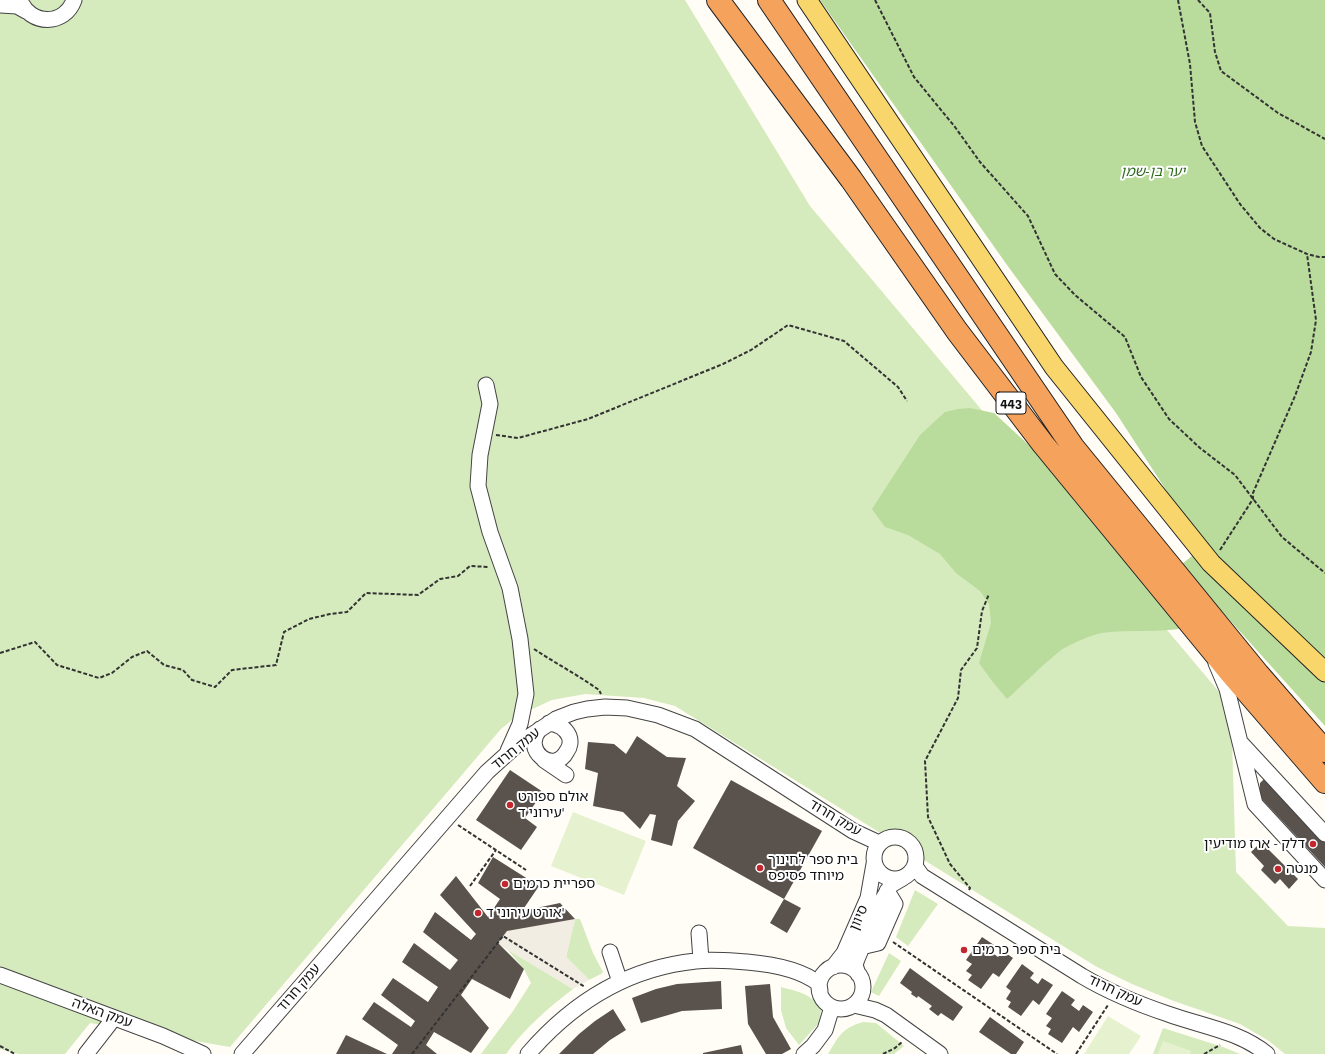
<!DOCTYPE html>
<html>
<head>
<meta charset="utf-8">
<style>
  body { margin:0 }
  canvas { display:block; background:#fffdf5 }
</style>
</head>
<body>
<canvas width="1325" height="1054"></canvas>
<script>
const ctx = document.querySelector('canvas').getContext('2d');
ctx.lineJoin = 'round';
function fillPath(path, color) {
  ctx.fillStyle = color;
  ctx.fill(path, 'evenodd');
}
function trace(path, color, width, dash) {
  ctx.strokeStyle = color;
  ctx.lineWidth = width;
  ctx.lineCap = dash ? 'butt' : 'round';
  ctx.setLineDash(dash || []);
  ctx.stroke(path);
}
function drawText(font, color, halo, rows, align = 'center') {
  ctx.font = font + ' "Zilla Slab","Noto Sans Hebrew",serif';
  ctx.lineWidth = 4;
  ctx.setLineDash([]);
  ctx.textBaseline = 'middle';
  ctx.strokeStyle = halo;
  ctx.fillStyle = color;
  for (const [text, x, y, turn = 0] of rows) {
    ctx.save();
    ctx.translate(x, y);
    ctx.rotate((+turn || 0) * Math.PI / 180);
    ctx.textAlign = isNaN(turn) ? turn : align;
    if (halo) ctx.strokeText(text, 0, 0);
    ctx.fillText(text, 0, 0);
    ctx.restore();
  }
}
fillPath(new Path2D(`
  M0,0H685L810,206L1231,706L1236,872L1288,926L1325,928V1054H1285L1269,1041L1240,1024L1171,1000L1132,984L1097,967L675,706L644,698L585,694L552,700L517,716L501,729L230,1047L90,1023L65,1054H19L0,1049Z
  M915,890L938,904L908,946L896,937Z
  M575,919H580L593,953L603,972L601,974L589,980L566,957Z
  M507,949L573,989C548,1008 525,1028 506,1054H481L513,1011L531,983L524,969Z
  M889,953L901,961L879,996L871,992Z
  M781,987C799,992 811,993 821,1010L819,1023L799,1045L786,1028L781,1010Z
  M863,1022L876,1023L904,1046L894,1054H828C839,1036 842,1028 863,1022Z
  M1163,1028L1223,1047L1240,1054H1153Z`), '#d5ebbd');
fillPath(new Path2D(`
  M820,0H1325V726L1209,597L1182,564L1203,547L1116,413L1007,265Z
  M970,408L994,413L1044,459L1075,502L1093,522L1185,628C1158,633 1130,629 1102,633C1091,635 1068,645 1060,651C1041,666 1025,683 1007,699L992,681L979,663L991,623L989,604L980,591L956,573L940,554L908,535L885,527L872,509L920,435L945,412L958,409Z`), '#b9dc9c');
fillPath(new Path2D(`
  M573,812L646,841L624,895L551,866Z
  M1108,1016L1141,1036L1129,1054H1084Z
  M1163,1041L1191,1051L1190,1054H1158Z`), '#e6f2cf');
fillPath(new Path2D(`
  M575,919L566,957L589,980L573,989L498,944L507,931Z`), '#f1ede2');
fillPath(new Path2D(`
  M637,736L667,757L686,758L677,786L695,801L678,821L672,846L651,840L656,815L650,814L640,829L623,812L593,806L598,773L585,769L588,742L614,744L626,754Z
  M510,770L543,792L525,818L537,827L521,850L476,820Z
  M1267,776L1325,838V867L1259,796L1260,783Z
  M731,780L822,831L784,899L693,848Z
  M1261,842L1298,879L1289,889L1280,879L1275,884L1261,870L1264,866L1251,852Z
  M493,857L539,886L522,911L560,903L575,919L507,931L498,943L524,969L510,999L472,979L461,995L489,1028L471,1053L434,1032L426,1045L437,1054H392L398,1045L362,1019L374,1002L411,1027L415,1021L381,995L393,978L428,1002L438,987L402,962L414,943L450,970L458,960L423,932L435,912L471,940L476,934L440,895L456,876L488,917L500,899L478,883Z
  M784,899L801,908L787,933L770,923Z
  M982,937L994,945L990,951L998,957L1003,951L1013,958L999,977L993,973L981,989L968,980L972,975L966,971L972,964L966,960Z
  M1022,964L1034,973L1030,978L1038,984L1042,978L1053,985L1039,1005L1033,1000L1021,1016L1008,1007L1011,1002L1006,999L1011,991L1006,987Z
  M910,968L963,1007L953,1021L941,1013L938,1016L929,1009L932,1006L918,996L917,998L911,994L912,992L900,983Z
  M721,981L722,1009L682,1011L641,1023L632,998L656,989L677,984Z
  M770,984L773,1017L791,1049L782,1054H766L748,1024L745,986Z
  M1062,991L1075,1000L1071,1005L1079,1011L1083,1005L1093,1012L1079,1032L1073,1027L1062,1043L1048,1034L1051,1029L1046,1026L1052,1018L1046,1014Z
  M613,1009L626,1030L610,1040L593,1054H559L579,1034L595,1021Z
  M990,1017L1024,1042L1016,1054H1011L979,1032Z
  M346,1035L387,1054H336Z
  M741,1045L743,1054H703V1053Z`), '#5a524d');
const minor = new Path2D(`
  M20,0C30,26 65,26 74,0
  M0,5L17,6L26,11
  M486,385L490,404L480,455L478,486L490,532L510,588L520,639L526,694L520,724L508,751
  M1216,663L1227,689L1255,804L1325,880
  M540,729C521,750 554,776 567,751C570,747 571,741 569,736C565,727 558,724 549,723
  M1240,742L1325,834
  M544,760L566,775
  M874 858a21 21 0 1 1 42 0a21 21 0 1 1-42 0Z
  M915,866L922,876L1082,976C1109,992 1138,1004 1168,1014C1201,1026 1239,1031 1267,1054
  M699,933L701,960
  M861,947L878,943L895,904L887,891
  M610,952L620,982
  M819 987a22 22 0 1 1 44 0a22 22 0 1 1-44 0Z
  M833,967L844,953L868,898L874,864
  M858,974L855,965L857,959L881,902L891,885L903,878
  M0,975L163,1036L203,1054
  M854,1005L875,1010L886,1015L940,1054
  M86,1054L114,1018
  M242,1054L487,772L518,744L556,719L574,712L587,709L605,707L627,708L658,715L695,729L853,831L879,843
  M528,1054C572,1003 627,968 696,961C713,959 730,961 747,962C770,964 801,969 819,984L820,991
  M804,1054L813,1046L825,1030L832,1007`);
const major = new Path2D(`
  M807,0L1054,367L1211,563L1325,672`);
const highway = new Path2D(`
  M718,0L851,179L957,331L1043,444L1230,672L1325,782
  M769,0L1073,447L1258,674L1325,751`);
trace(minor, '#444', 17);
trace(major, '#222', 21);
trace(highway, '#222', 24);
trace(new Path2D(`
  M875,0L914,77L955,127L980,162L1028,216L1055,274L1075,295L1125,337L1141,377L1169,419L1200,448L1235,475L1282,537L1325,573
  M1178,0L1190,64L1195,122L1202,146L1240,204L1260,228L1274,239L1307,254L1319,257H1325
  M1198,0L1210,13L1215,52L1221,71L1278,113L1325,139
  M496,435L518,438L588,419L723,364L751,350L788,325L844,341L898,387L907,401
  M1220,550L1253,499V493L1295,396L1311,352L1316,320L1307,254
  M534,649C555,663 578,675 599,690L601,694
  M0,653L35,642L57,665L99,678L112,673L132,657L147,651L164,665L183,670L192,680L215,687L232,670L276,665L284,632L309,619L330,614L347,612L366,593L418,595L440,579L458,576L470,566L489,567
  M458,825L526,870
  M470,886L496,850
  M969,890L970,888L950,864L928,817L925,761L958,698L961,670L977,648L982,611L989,594
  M893,942L1057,1054
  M0,1046L15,1054
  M412,1054L503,936L585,987
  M883,1054L895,1048L902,1042
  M1076,1054L1108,1005
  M1204,1054L1220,1045`), '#333', 2, [4, 2]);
trace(minor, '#fff', 15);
trace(major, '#f9d66b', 19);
trace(highway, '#f5a25d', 22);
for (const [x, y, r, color] of [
  [510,805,4,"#c4262e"],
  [1313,844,4,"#c4262e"],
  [760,868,4,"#c4262e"],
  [1278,869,4,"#c4262e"],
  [505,884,4,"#c4262e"],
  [478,913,4,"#c4262e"],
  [964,950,4,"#c4262e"]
]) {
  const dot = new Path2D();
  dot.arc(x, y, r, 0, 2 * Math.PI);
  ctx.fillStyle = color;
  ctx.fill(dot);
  trace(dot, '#fff', 1.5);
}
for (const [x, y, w] of [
  [1011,403,30]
]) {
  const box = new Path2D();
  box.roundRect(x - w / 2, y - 11, w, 22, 3);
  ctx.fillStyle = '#fff';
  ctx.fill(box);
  trace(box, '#111', 1);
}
drawText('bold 13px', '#111', null, [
  ["443",1011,403]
]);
drawText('italic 14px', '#2f6b1f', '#fff', [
  ["יער בן-שמן",1153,172]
]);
drawText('14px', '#111', '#fff', [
  ["עמק חרוד",516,749,-39],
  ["עמק חרוד",835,818,31],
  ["סיוון",859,918,-67],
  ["עמק חרוד",299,988,-49],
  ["עמק חרוד",1115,991,25],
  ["עמק האלה",102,1013,20]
]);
drawText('14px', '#111', '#fff', [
  ["אולם ספורט",518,797],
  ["עירוני ד'",518,813],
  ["דלק - ארז מודיעין",1305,844,"right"],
  ["בית ספר לחינוך",768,860],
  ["מיוחד פסיפס",768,876],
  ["מנטה",1286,869],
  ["ספריית כרמים",513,884],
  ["אורט עירוני ד'",486,913],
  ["בית ספר כרמים",972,950]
], 'left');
</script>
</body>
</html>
